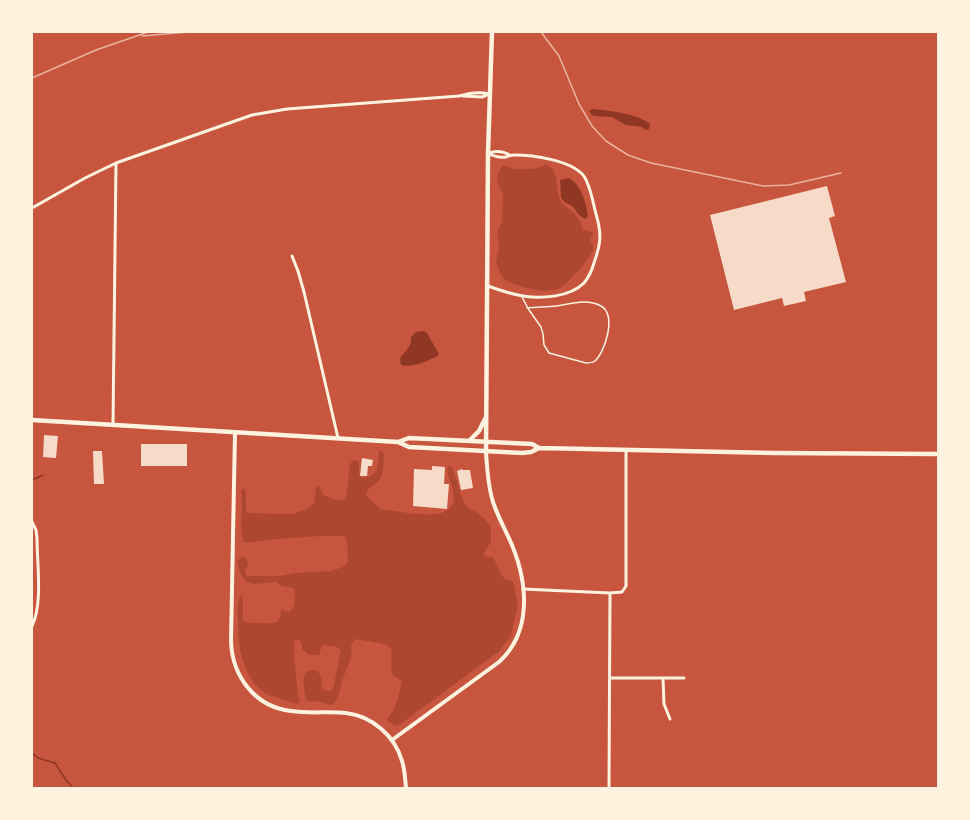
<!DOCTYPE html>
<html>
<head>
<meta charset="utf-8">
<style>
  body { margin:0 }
  #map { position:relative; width:970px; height:820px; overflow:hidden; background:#c8553d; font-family:"Alegreya Sans",sans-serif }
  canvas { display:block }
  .frame { position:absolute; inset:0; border:33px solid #fff3e0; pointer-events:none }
</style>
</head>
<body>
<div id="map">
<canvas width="970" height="820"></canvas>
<div class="frame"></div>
</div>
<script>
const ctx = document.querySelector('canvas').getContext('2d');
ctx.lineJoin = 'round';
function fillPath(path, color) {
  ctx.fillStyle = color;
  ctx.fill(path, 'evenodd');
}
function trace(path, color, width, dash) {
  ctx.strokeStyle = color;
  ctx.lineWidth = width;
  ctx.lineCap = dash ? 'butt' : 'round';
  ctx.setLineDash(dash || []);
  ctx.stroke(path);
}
fillPath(new Path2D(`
  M546,164C561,173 554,185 560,199C562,206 569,208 574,213C579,217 581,225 583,230L592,232L593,234L590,240C592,244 594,245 593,249C592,257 567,285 560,288C545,295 519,287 505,280L502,277L496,263L499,248L497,232L502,221L503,193C496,184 495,176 502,166C508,165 510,169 516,169C525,170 539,169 546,164Z
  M380,450L384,454C383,463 384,477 377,483C372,486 369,487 366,493L367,496L381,510C399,509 449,526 454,500C456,490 447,479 447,468L450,466L452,467L464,503L469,509L476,512L485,519L491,527V542L483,554L487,557H492C499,565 499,574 506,580H509L513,582L518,605L514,622L511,636L498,652L399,725L395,726L387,720C389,715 393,712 395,707C398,699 400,690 402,681C401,680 394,676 393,675C390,670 392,655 391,648L384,644L356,639L351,645C353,658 347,667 343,678C339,688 341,697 332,705C327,705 326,703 321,702C316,700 311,703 306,700C305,689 297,665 318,671L322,679L321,683L323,690L330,691L333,689L341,650L337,647L322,645L319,655H309L302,649V644L299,640H295C292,645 296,650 294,655L298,696L300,700L298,704C291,703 286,700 280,698C275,697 270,696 266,694C243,678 238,648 238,621C238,612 237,601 241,594L243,600V621C249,623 253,623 259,623C274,623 280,627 281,609L289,612L294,606L295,592L294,588L281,586L277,582C252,583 244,591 237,561L242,557L247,559L248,565L244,571L247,576H279L296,573L331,571L343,567L348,562L347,543L345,536H320L276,539L244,543C238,525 244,508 241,491L244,488C248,496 244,505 247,513L292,514L307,509L314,503L316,487L319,486L323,495L339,501L345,499L347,493L350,465L352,461L356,460L359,461V474L362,478C379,478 378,464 379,451Z`), '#ae4732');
fillPath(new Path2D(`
  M592,109C606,110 639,114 650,124L649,129L646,130L642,127L626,125L612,117L593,116L589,111Z
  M569,178C582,186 586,202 588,217L585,219L579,215L572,206L564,202L561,197L560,180Z
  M423,331L427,333L439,354L438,356C426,361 414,368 401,365L400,358C406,350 412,347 411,337L416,332Z`), '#8f3625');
trace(new Path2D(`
  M32,480L43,475
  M32,753L38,758L55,763L66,780L73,788`), '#8f3625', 1.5);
fillPath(new Path2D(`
  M827,186L835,216L829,218L846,282L804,292L806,301L784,306L782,298L734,310L710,215Z
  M44,435L58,436L56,458L43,457Z
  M141,444H187V466H141Z
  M93,451H102L104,484H94Z
  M362,458L373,460L372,466H368L367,476H360Z
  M432,466L445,467L444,484H449L447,509L413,506L414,469L432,470Z
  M462,469L463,470H470L473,488L461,490L457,471Z`), '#f7dbc8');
trace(new Path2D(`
  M522,297L529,310L541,327L543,334L544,345L549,353L586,363C590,363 592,363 595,361C605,352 617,315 601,306C587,298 570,304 556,306C546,307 537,307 527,308`), '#fff3e0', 1.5);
trace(new Path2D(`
  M463,96L482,97L489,94
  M489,153C497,150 503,151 510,155
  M32,208L85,178L116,163L252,115L287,109L459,96C469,93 479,91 489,94
  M292,256L298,271L304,292L338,438
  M488,286C499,290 511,294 523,296C542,299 570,297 584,283C589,277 592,270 594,263C601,243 602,234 596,214C593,203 590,183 583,175C570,160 533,155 514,155C511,155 508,156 506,157C499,158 493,156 488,153
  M113,425L116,163
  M32,522L36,530L37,538C37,564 43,604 32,626
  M523,589L610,593
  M610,678H684
  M663,678L664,704L670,719
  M609,788L610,593L622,592L626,586V450`), '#fff3e0', 3);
trace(new Path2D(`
  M235,432L231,641C232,676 255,707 291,711C309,714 328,711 346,713C372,716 395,736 402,761C405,770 405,779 406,788
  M392,740L499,662C532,632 528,584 512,545C506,531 498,517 493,502C488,486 487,469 486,452`), '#fff3e0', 4);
trace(new Path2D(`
  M32,420L398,442L409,438L532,444L539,448L775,453L938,454
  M469,441L479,431L485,419
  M398,442L409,447L522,453L531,452L539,448
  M486,452L488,153L492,32`), '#fff3e0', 4.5);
trace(new Path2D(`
  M541,32L559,56L579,104L592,126L606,141L628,155L651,163L763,186L789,185L841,173
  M142,36L189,32H229
  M32,78L96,50L148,32`), '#e9b49f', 1.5);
</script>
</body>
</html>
